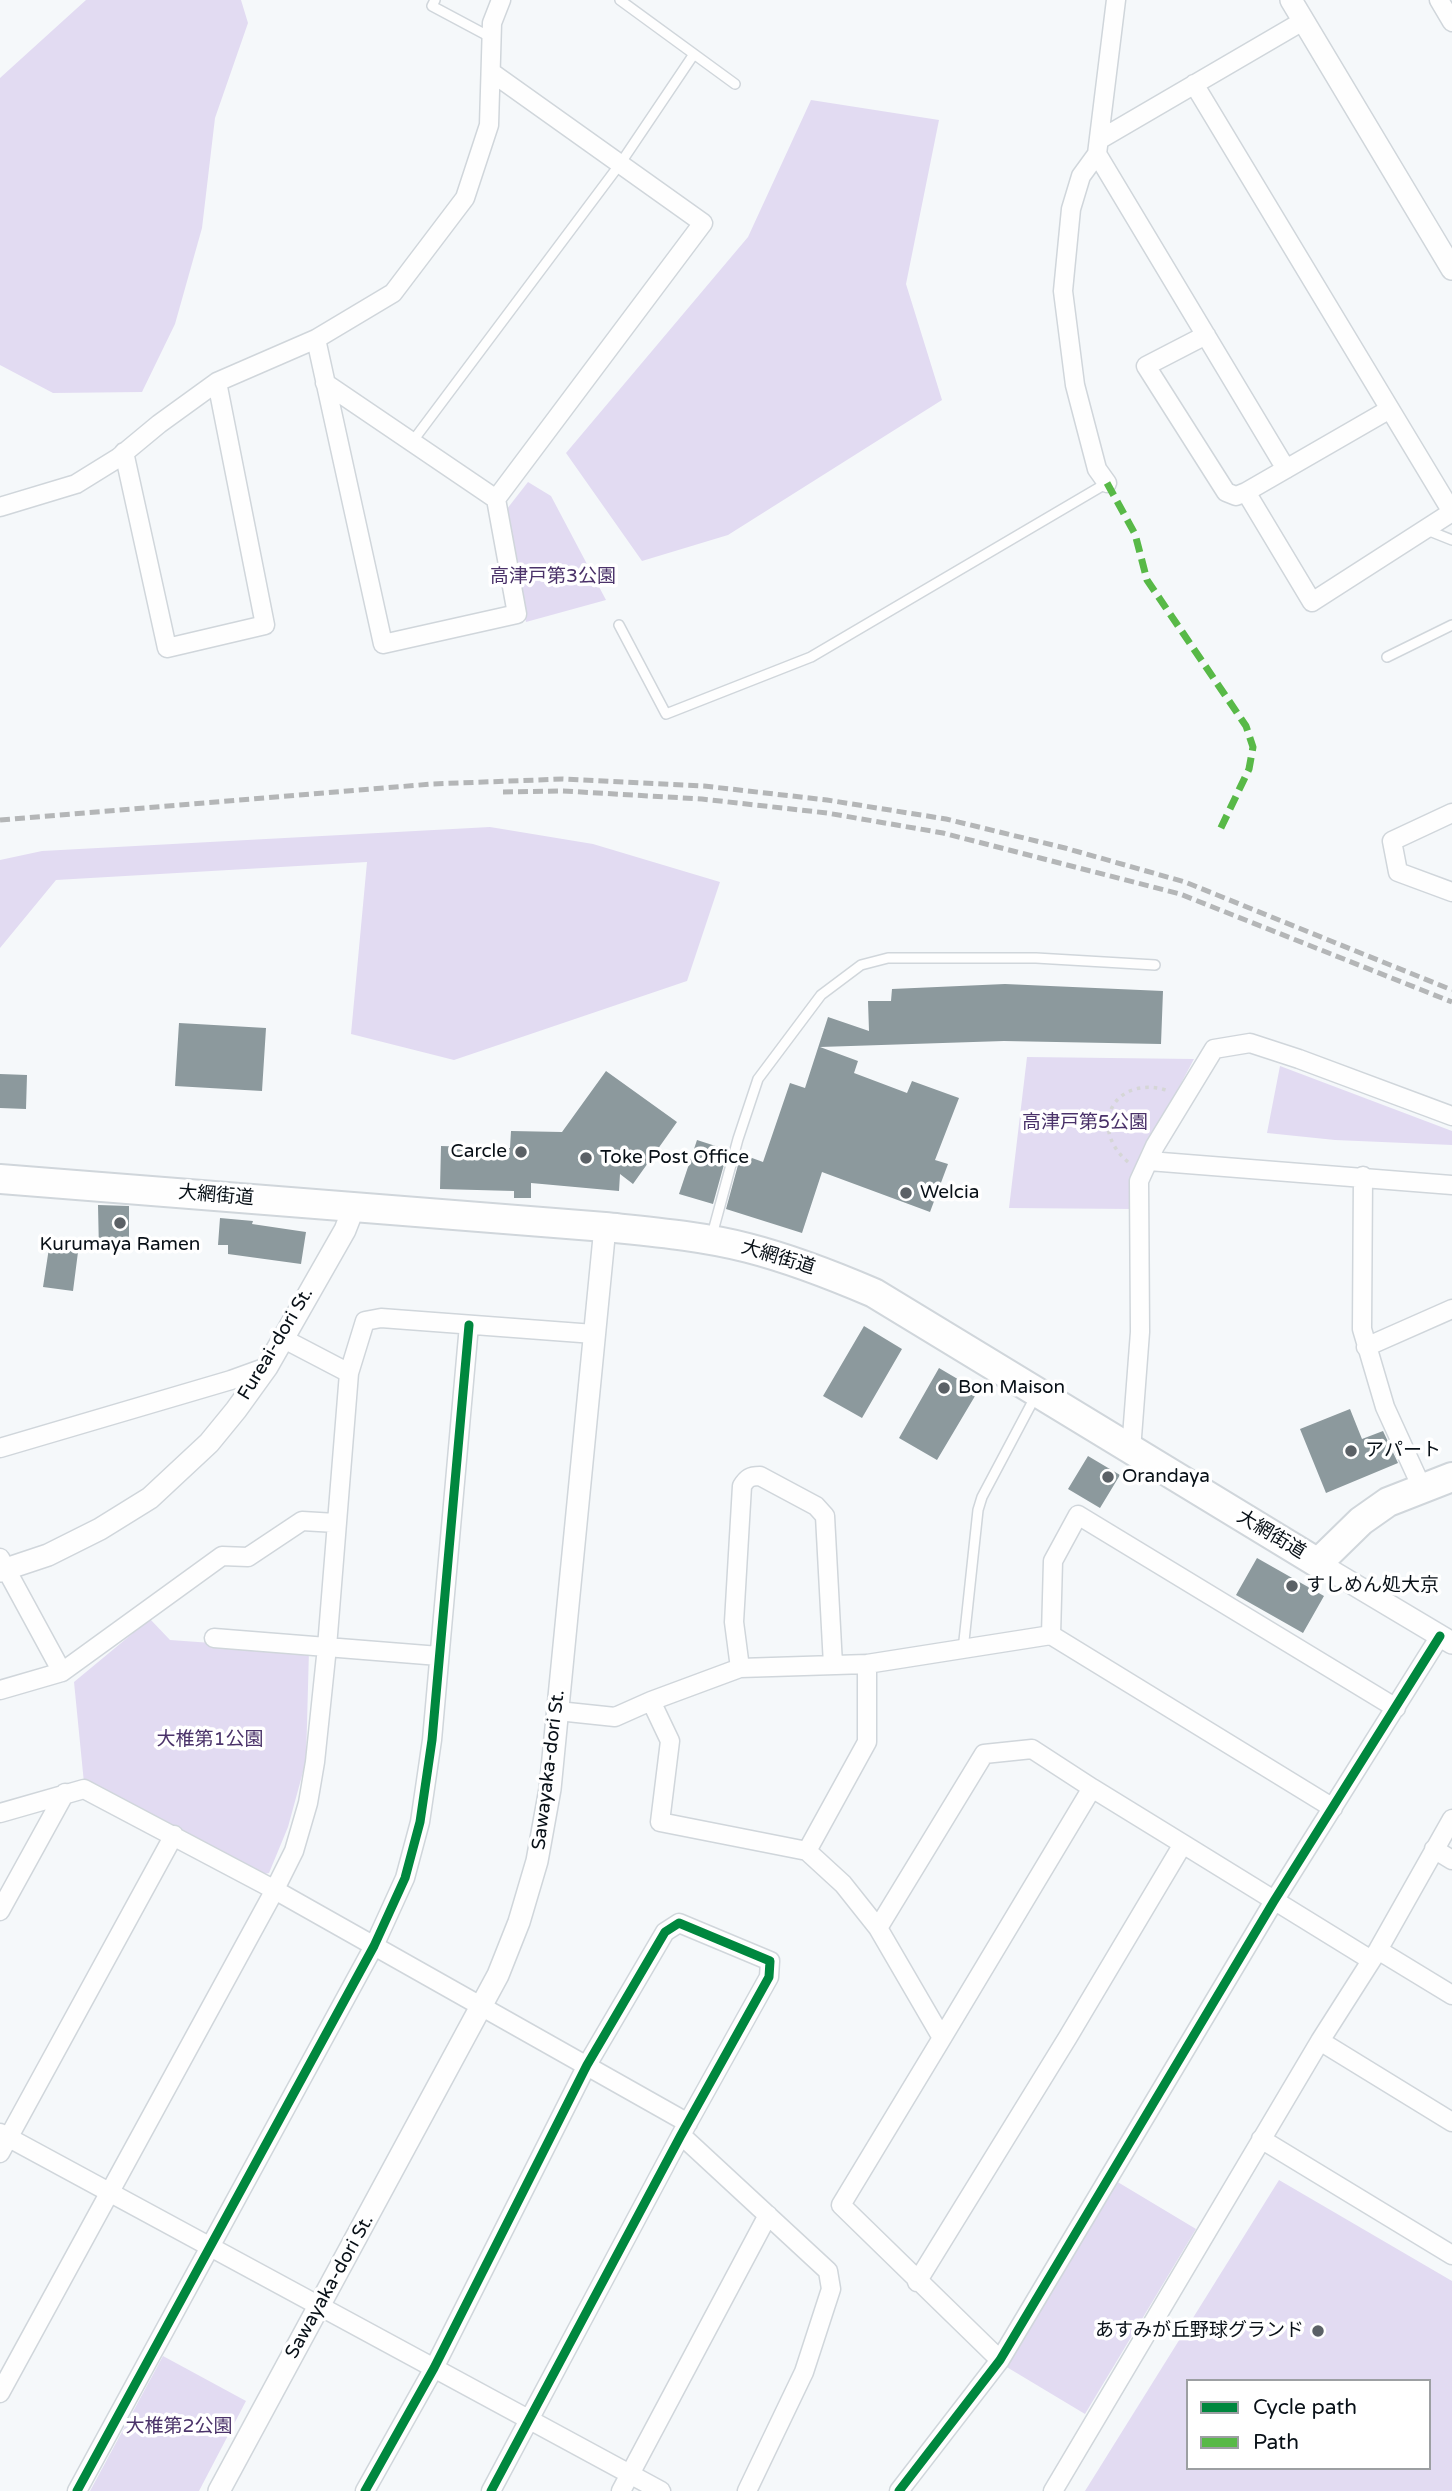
<!DOCTYPE html>
<html>
<head>
<meta charset="utf-8">
<style>
  body { margin:0 }
  #map { position:relative; width:1452px; height:2491px; overflow:hidden; background:#f5f8fa; font-family:"Varela Round",sans-serif }
  canvas { display:block }
  .legend { position:absolute; left:1186px; top:2379px; width:245px; height:91px; box-sizing:border-box; background:#fff; border:2px solid #9c9fa2; margin:0; padding:9px 12px; list-style:none; font-size:21px; color:#081017 }
  .legend li { display:flex; align-items:center; gap:14px; height:35px }
  .legend b { width:35px; border:2px solid #9c9fa2 }
</style>
</head>
<body>
<div id="map">
<canvas width="1452" height="2491"></canvas>
<ul class="legend">
<li><b style="height:9px;background:#00873e"></b>Cycle path</li>
<li><b style="height:9px;background:#58b947"></b>Path</li>
</ul>
</div>
<script>
const ctx = document.querySelector('canvas').getContext('2d');
ctx.lineJoin = 'round';
function fillPath(path, color) {
  ctx.fillStyle = color;
  ctx.fill(path, 'evenodd');
}
function trace(path, color, width, dash) {
  ctx.strokeStyle = color;
  ctx.lineWidth = width;
  ctx.lineCap = dash ? 'butt' : 'round';
  ctx.setLineDash(dash || []);
  ctx.stroke(path);
}
function drawText(font, color, halo, rows, align = 'center') {
  ctx.font = font + ' "Varela Round","Noto Sans JP",sans-serif';
  ctx.lineWidth = 7;
  ctx.setLineDash([]);
  ctx.textBaseline = 'middle';
  ctx.strokeStyle = halo;
  ctx.fillStyle = color;
  for (const [text, x, y, turn = 0] of rows) {
    ctx.save();
    ctx.translate(x, y);
    ctx.rotate((+turn || 0) * Math.PI / 180);
    ctx.textAlign = isNaN(turn) ? turn : align;
    if (halo) ctx.strokeText(text, 0, 0);
    ctx.fillText(text, 0, 0);
    ctx.restore();
  }
}
fillPath(new Path2D(`
  M86,0H241L248,23L215,118L202,228L175,324L142,392L53,393L0,365V78Z
  M811,100L939,120L906,284L942,400L728,535L642,561L566,453L748,237Z
  M528,482L551,496L606,600L526,622L503,514Z
  M490,827L593,844L720,882L687,981L454,1060L351,1034L367,862L56,880L0,948V860L42,851Z
  M1027,1057L1194,1059L1134,1172L1132,1209L1009,1208Z
  M1280,1066L1452,1131V1145L1335,1140L1267,1133Z
  M150,1619L170,1640L309,1650L306,1761L288,1827L269,1873L260,1875L84,1783L74,1682Z
  M1279,2180L1452,2281V2491H1085ZM1188,2381H1429V2468H1188Z
  M1116,2181L1196,2229L1085,2414L1005,2366Z
  M163,2356L246,2401L199,2491H90Z`), '#e2dbf2');
fillPath(new Path2D(`
  M1005,984L1163,991L1161,1044L1004,1041L820,1047L858,1061L854,1073L907,1093L912,1081L959,1098L935,1160L948,1164L930,1212L822,1172L802,1233L726,1209L741,1154L763,1162L790,1083L805,1088L828,1017L869,1031L868,1001H891L892,989Z
  M179,1023L266,1028L262,1091L175,1086Z
  M606,1071L677,1122L633,1184L620,1174L619,1191L531,1183V1198H514V1191L440,1189L441,1146L510,1148L511,1131L562,1132Z
  M0,1074L27,1075L26,1109L0,1108Z
  M697,1140L728,1150L713,1204L679,1194Z
  M98,1205L129,1206V1251H99Z
  M220,1218L253,1221L252,1224L306,1232L301,1264L228,1254V1245H218Z
  M49,1248L78,1252L73,1291L43,1287Z
  M864,1326L902,1349L862,1418L823,1396Z
  M939,1368L978,1391L937,1460L899,1438Z
  M1350,1409L1362,1439L1383,1431L1398,1463L1326,1493L1300,1429Z
  M1088,1456L1120,1475L1100,1508L1068,1489Z
  M1257,1558L1324,1596L1303,1633L1236,1595Z`), '#8c999d');
const service = new Path2D(`
  M435,0L432,6L492,38
  M620,0L735,84
  M412,442L620,164L694,54
  M1427,530L1452,540
  M619,625L666,714L811,657L1107,483
  M1387,657L1452,625
  M712,1235L738,1139L758,1079L821,995L861,965L888,958H1036L1155,965
  M963,1650L978,1510L982,1497L1035,1397`);
const minor = new Path2D(`
  M1439,0L1452,22
  M491,72L703,223L496,499
  M1194,84L1452,512
  M1099,140L1303,21
  M1097,154L1286,469
  M1206,335L1146,366L1226,492L1236,496L1246,492
  M316,339L383,644L517,614L496,499L325,383
  M1390,409L1246,492L1312,602L1452,512
  M124,452L167,648L265,625L217,382
  M1107,483L1097,469L1075,385L1063,291L1071,209L1081,176L1097,154L1116,0
  M0,507L76,484L118,458L159,424L217,382L316,339L393,293L465,198L489,125L492,23L501,0
  M1452,813L1392,841L1398,872L1452,892
  M1149,1161L1452,1185
  M1363,1176L1362,1329L1385,1407L1422,1488
  M1366,1347L1452,1309
  M349,1373L365,1321L381,1318L594,1334
  M0,1448L231,1380L267,1367
  M1131,1450L1140,1332L1139,1181L1155,1146L1214,1049L1250,1043L1299,1059L1452,1116
  M0,1558L62,1672
  M1051,1635L1053,1561L1078,1515L1396,1708
  M214,1638L439,1656
  M740,1668L734,1622L742,1486C747,1478 750,1476 760,1476L816,1506L825,1516L833,1665
  M0,1690L62,1672L222,1556L248,1557L302,1521L336,1523
  M651,1701L740,1668L867,1664L1051,1635L1333,1808
  M558,1711L615,1717L651,1701L670,1741L660,1822L807,1851L843,1884L878,1928L942,2038L841,2205L1000,2360
  M0,1813L84,1789L275,1890L688,2123
  M1183,1844L1371,1960
  M1434,1849L1452,1860
  M807,1851L867,1742V1664
  M0,1911L65,1793
  M878,1928L984,1754L1032,1749L1092,1788
  M1378,1950L1452,1995
  M1320,2041L1452,2122
  M0,2133L661,2491
  M681,2135L828,2271L831,2289L804,2372L747,2491
  M1261,2139L1452,2255
  M0,2153L174,1835
  M917,2282L1068,2037L1183,1844L1092,1788L942,2038
  M0,2393L271,1897L294,1851L308,1803L315,1762L327,1647L349,1373L282,1338
  M77,2491L374,1946L405,1878L420,1822L432,1740L469,1325
  M365,2491L434,2368L587,2065L665,1932L679,1923L770,1961L769,1977L681,2135L491,2491
  M621,2491L768,2215
  M899,2491L1000,2360L1274,1901L1440,1636
  M1053,2491L1320,2041L1378,1950L1452,1819`);
const tertiary = new Path2D(`
  M1291,0L1452,269
  M1318,1563L1452,1643
  M0,1571L48,1555L100,1529L150,1498L209,1443L236,1410L267,1367L345,1230L354,1207
  M219,2491L498,1975L519,1922L537,1861L550,1789L605,1227`);
const primary = new Path2D(`
  M0,1179L605,1227C653,1232 701,1236 748,1248C791,1259 832,1275 874,1293L1318,1563L1361,1521L1388,1502L1452,1477`);
trace(service, '#d0d6db', 12);
trace(minor, '#d0d6db', 21);
trace(tertiary, '#d0d6db', 24);
trace(primary, '#d0d6db', 32);
trace(new Path2D(`
  M1128,1162C1087,1127 1114,1075 1166,1090`), '#d5d6d6', 3.5, [3.5, 5]);
trace(service, '#fefefe', 9);
trace(minor, '#fefefe', 18);
trace(tertiary, '#fefefe', 21);
trace(primary, '#fefefe', 28);
trace(new Path2D(`
  M503,792L563,791L702,799L827,813L943,833L1180,894L1452,1002
  M0,820L432,784L563,779L704,786L827,800L946,819L1065,848L1185,882L1452,990`), '#b4b6b7', 5, [10, 5]);
trace(new Path2D(`
  M1107,483L1135,534L1147,580L1246,726L1253,747L1249,769L1218,834`), '#58b947', 7, [14, 7]);
trace(new Path2D(`
  M77,2491L374,1946L405,1878L420,1822L432,1740L469,1325
  M365,2491L434,2368L587,2065L665,1932L679,1923L770,1961L769,1977L681,2135L491,2491
  M899,2491L1000,2360L1274,1901L1440,1636`), '#00873e', 9);
for (const [x, y, r, color] of [
  [521,1152,7,"#5b6166"],
  [586,1158,7,"#5b6166"],
  [906,1193,7,"#5b6166"],
  [120,1223,7,"#5b6166"],
  [944,1388,7,"#5b6166"],
  [1351,1451,7,"#5b6166"],
  [1108,1477,7,"#5b6166"],
  [1292,1586,7,"#5b6166"],
  [1318,2331,7,"#5b6166"]
]) {
  const dot = new Path2D();
  dot.arc(x, y, r, 0, 2 * Math.PI);
  ctx.fillStyle = color;
  ctx.fill(dot);
  trace(dot, '#fff', 2.5);
}
drawText('19px', '#4a3269', '#fff', [
  ["高津戸第3公園",553,577],
  ["高津戸第5公園",1085,1123],
  ["大椎第1公園",210,1740],
  ["大椎第2公園",179,2427]
]);
drawText('19px', '#081017', '#fff', [
  ["Carcle",507,1152,"right"],
  ["Toke Post Office",600,1158],
  ["Welcia",920,1193],
  ["Kurumaya Ramen",120,1245,"center"],
  ["Bon Maison",958,1388],
  ["アパート",1365,1451],
  ["Orandaya",1122,1477],
  ["すしめん処大京",1306,1586],
  ["あすみが丘野球グランド",1304,2331,"right"]
], 'left');
drawText('19px', '#081017', '#fff', [
  ["大網街道",216,1196,5],
  ["大網街道",778,1258,17],
  ["Fureai-dori St.",276,1344,-59],
  ["大網街道",1271,1535,31],
  ["Sawayaka-dori St.",549,1770,-83],
  ["Sawayaka-dori St.",330,2287,-61]
]);
</script>
</body>
</html>
